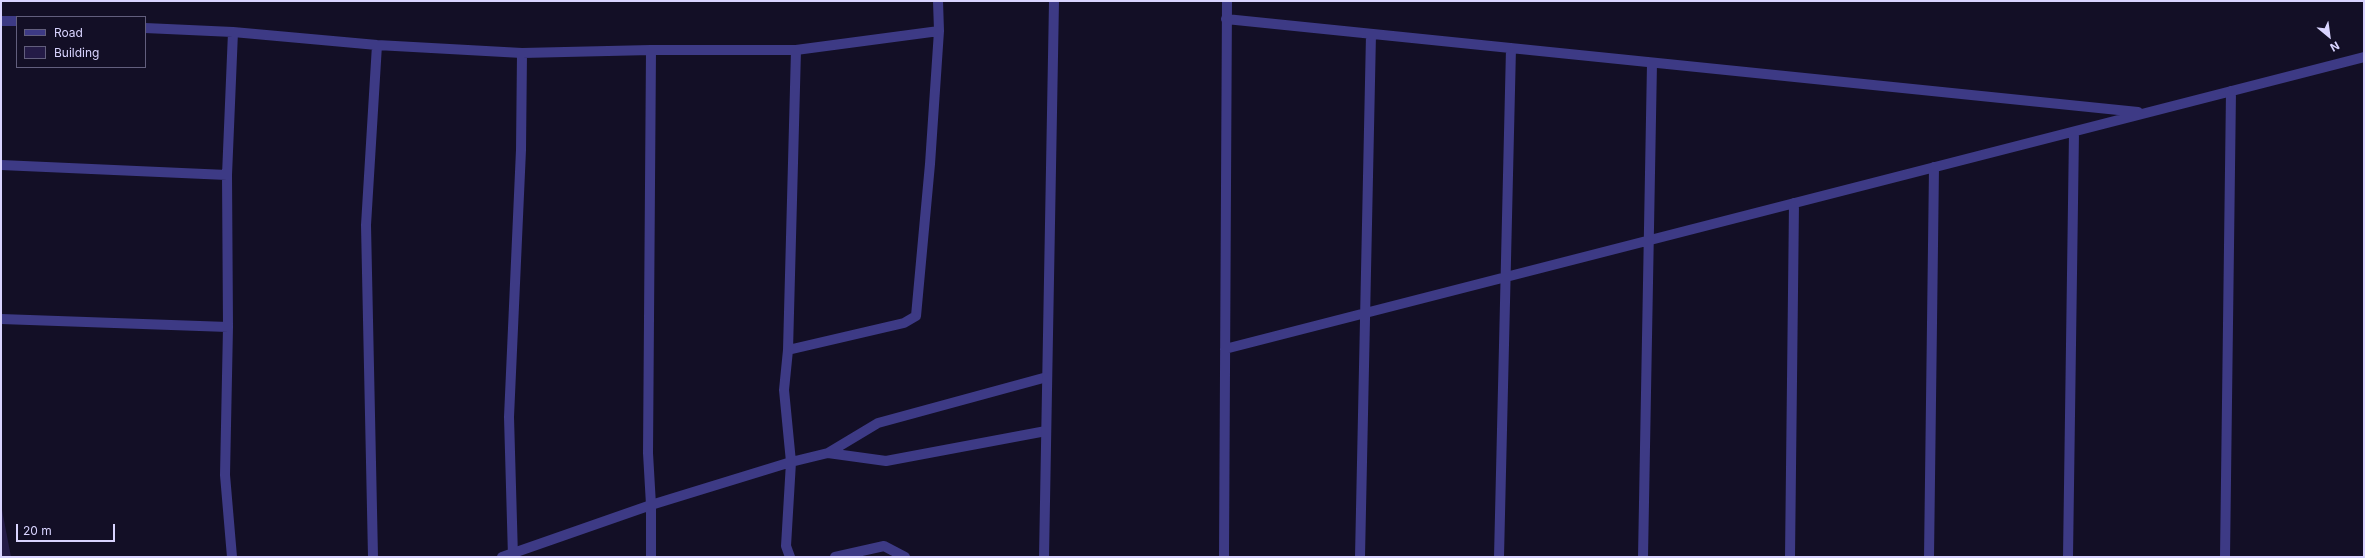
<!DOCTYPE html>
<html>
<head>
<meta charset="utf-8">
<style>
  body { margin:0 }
  #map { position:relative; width:2365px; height:558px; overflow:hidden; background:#130f26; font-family:Inter,sans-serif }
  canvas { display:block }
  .frame { position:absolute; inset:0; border:2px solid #d9d4ff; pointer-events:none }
  .legend { position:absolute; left:16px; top:16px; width:130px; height:52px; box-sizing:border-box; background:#130f26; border:1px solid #625e7d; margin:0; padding:5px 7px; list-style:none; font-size:12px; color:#d9d4ff }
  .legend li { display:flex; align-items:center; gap:8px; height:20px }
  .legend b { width:20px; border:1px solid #625e7d }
  .north { position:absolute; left:2309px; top:16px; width:40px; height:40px; -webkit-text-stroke:3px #130f26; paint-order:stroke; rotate:151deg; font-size:11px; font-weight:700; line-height:16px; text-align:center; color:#d9d4ff }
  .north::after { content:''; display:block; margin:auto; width:14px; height:18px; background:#d9d4ff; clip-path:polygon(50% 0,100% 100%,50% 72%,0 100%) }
  .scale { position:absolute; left:16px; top:524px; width:99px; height:18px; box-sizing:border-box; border:2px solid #d9d4ff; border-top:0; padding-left:5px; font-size:12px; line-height:14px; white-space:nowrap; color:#d9d4ff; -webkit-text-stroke:3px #130f26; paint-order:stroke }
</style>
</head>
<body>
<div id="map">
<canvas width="2365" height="558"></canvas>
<div class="frame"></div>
<ul class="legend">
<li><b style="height:5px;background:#3d3a85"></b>Road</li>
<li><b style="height:11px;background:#241b47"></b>Building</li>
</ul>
<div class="north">N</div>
<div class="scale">20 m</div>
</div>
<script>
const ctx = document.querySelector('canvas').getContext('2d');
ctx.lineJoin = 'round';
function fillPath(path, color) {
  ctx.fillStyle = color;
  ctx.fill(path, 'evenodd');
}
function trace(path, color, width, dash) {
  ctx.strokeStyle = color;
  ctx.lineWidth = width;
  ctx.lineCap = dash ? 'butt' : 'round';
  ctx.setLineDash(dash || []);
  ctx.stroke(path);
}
fillPath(new Path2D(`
  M1,510H2L11,557H1Z`), '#241b47');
trace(new Path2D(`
  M1226,19L2138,112
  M1,21H17
  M145,28L233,32L377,45L522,53L651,50H796L939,31
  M651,50L648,453L651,505V557
  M1,165L227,175
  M1,319L228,327
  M1225,349L2364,57
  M788,350L904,323L916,316L930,164L939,31L938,1
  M828,453L886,461L1046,431
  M232,557L225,475L228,327L227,175L233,32
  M373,557L366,225L377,45
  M502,557L651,505L791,462L828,453L878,423L1047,377
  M513,557L509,417L521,150L522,53
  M790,557L786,546L791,462L784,390L788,350L796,50
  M835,557L884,546L905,557
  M1224,557L1227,1
  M1360,557L1371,34
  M1499,557L1511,48
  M1643,557L1652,63
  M1790,557L1794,203
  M1929,557L1934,167
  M2068,557L2074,132
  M2225,557L2231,91`), '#3d3a85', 10);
trace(new Path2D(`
  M1044,557L1054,1`), '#3d3a85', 10);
</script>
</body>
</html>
